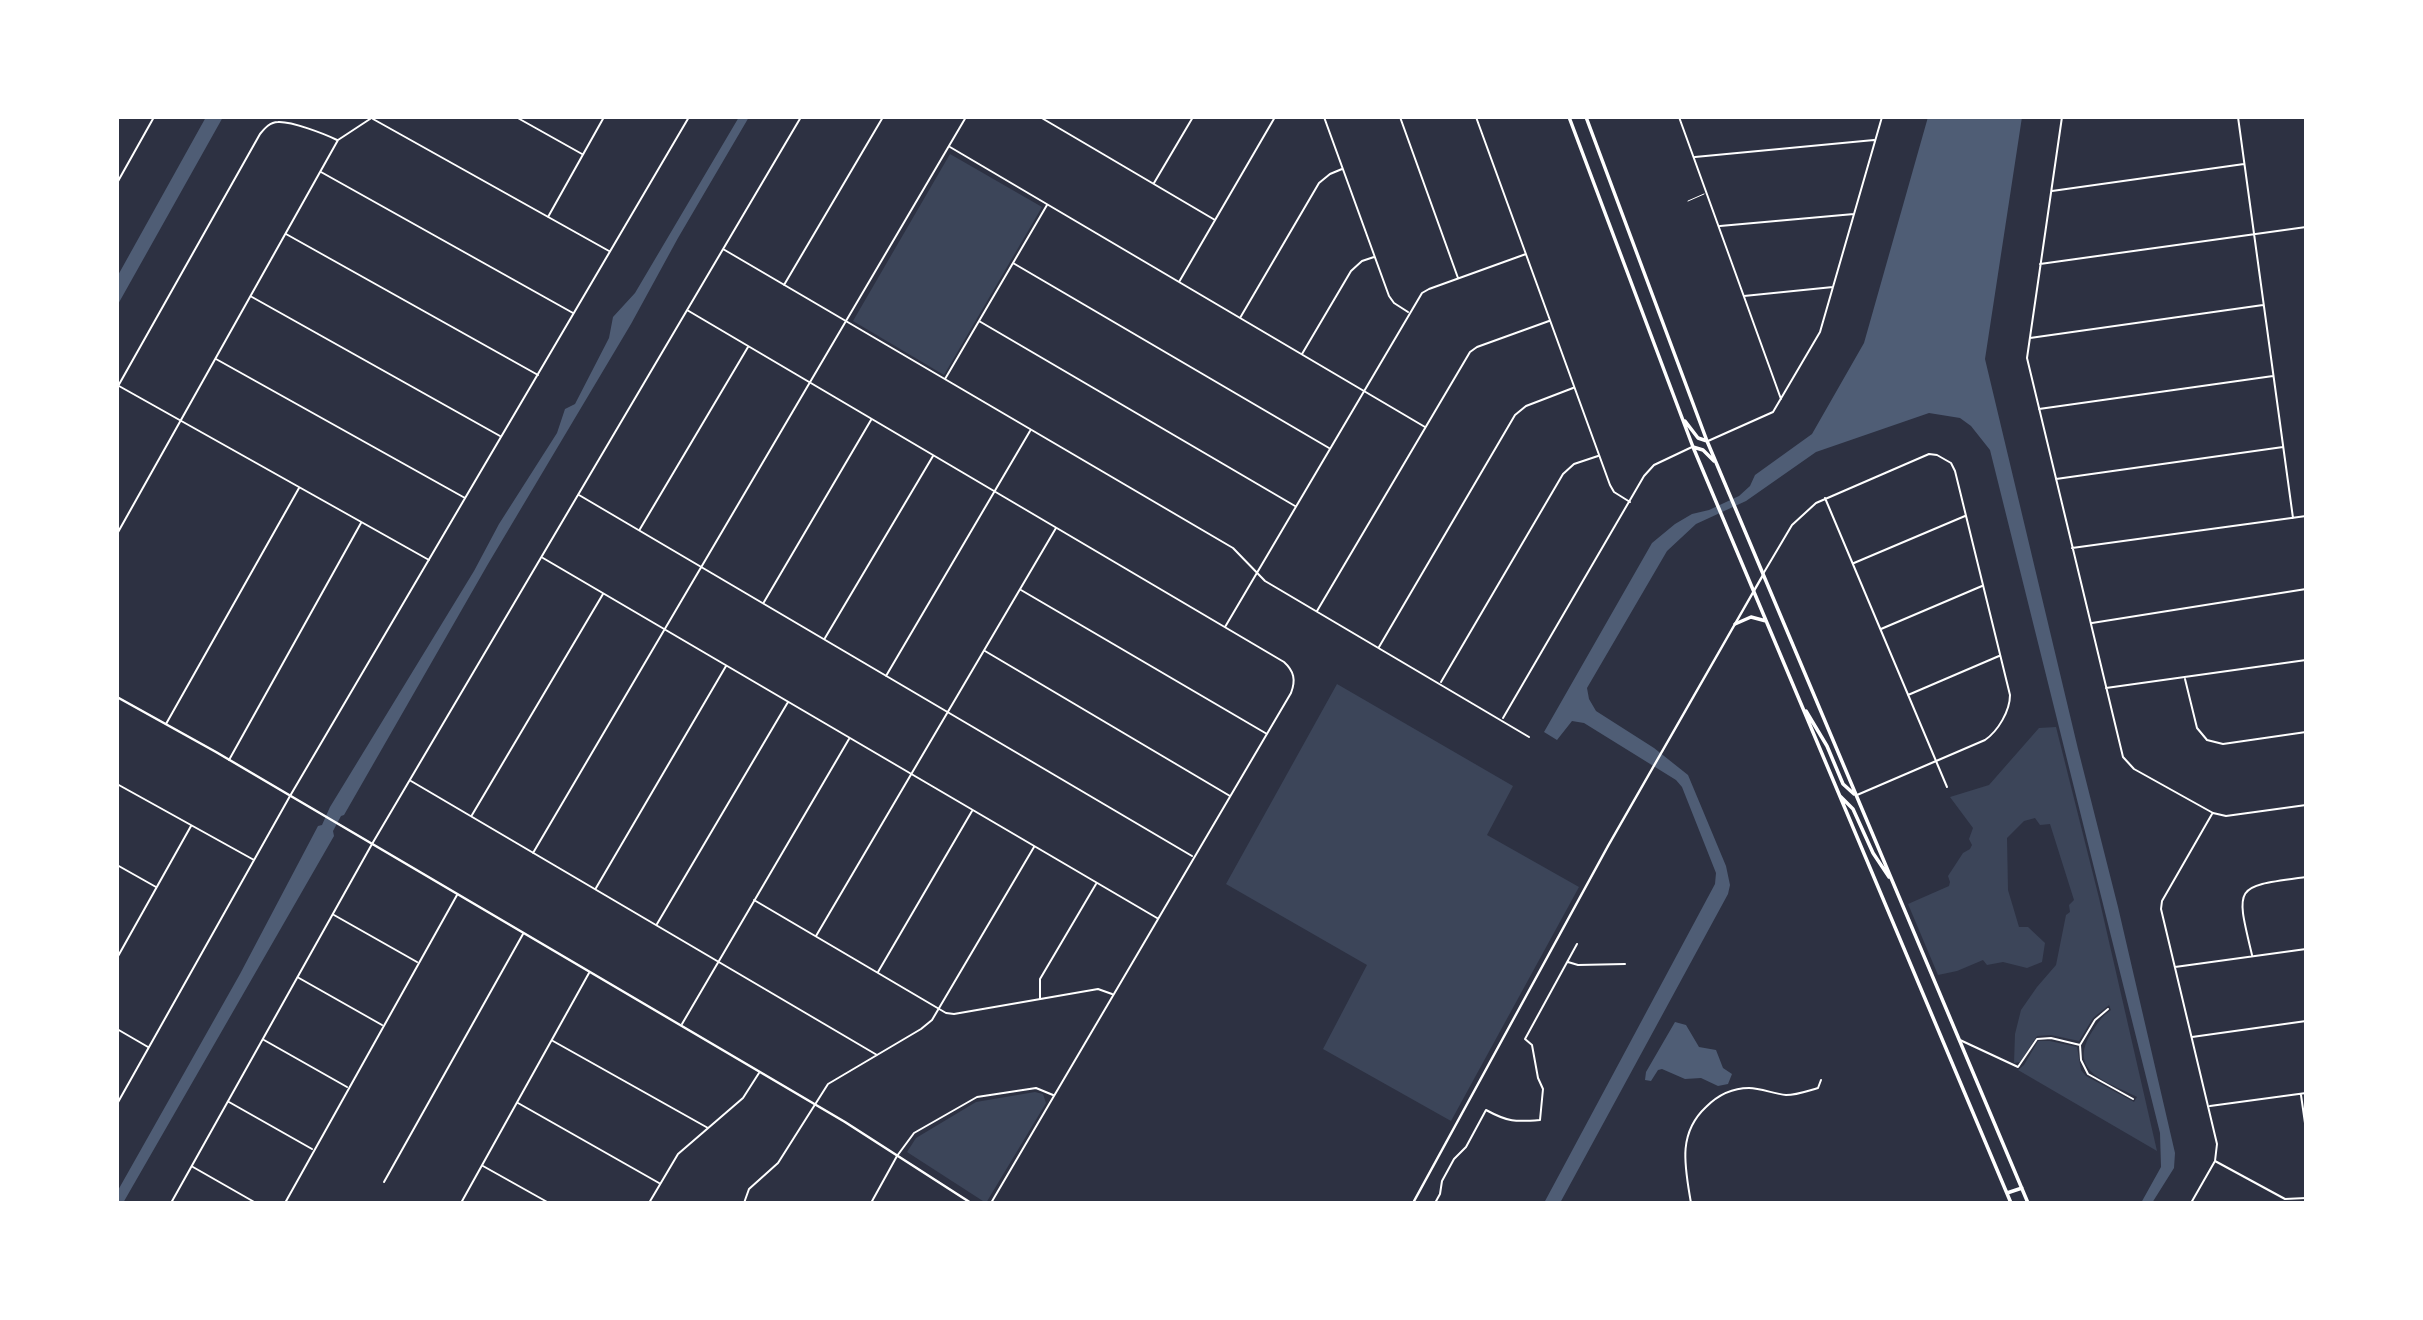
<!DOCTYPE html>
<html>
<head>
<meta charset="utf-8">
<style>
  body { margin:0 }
  #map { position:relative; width:2423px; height:1320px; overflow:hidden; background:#2d3142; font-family:"Titillium Web",sans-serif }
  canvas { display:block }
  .frame { position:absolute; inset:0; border:119px solid #fff; pointer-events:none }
</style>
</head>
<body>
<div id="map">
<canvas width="2423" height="1320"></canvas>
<div class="frame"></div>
</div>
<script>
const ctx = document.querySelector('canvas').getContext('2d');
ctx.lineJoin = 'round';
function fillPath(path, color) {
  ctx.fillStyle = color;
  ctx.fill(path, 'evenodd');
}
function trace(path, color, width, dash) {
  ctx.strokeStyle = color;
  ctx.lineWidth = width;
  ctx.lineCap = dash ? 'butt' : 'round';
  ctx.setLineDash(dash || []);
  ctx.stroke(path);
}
fillPath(new Path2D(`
  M950,154L1042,207L944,375L853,321Z
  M1337,684L1513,786L1487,835L1579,887L1451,1121L1323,1049L1367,965L1226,884Z
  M2056,727L2099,898L2157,1151L2018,1070L2024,1065L2038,1041H2050L2077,1047L2081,1070L2086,1076L2134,1102L2137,1097C2109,1082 2068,1073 2090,1035C2097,1024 2101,1017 2111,1010L2109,1005L2093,1018L2079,1041L2051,1035L2037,1036L2020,1062L2014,1063L2015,1034L2021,1010L2037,987L2056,965L2066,915L2070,912L2069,905L2074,900L2050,824L2040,825L2035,818L2024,821L2007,838L2008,890L2019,927H2028L2045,943L2042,962L2027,968L2003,962L1987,965L1983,960L1957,971L1938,975L1908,904L1949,886L1950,882L1948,876L1963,853L1970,849L1972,845L1969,839L1973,828L1950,797L1989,785L2039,728Z
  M1035,1092L1043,1094L1046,1103L986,1203L907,1152L916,1138L976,1102Z`), '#3c4559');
fillPath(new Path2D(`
  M206,117H223L117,306V277Z
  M739,117H749L678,238L631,324L488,564L344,815L341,816L333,831L334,836L123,1203H117V1192L240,974L318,826L322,825L330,807L474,571L499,524L557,433L565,409L575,404L609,338L613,317L635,293Z
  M1928,117H2022L1985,359L2078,749L2118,907L2175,1153L2174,1168L2152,1203H2141L2161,1167L2160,1133L1990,450L1971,426L1960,418L1929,413L1816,452L1746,501L1696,524L1667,551L1587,688L1589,699L1596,711L1654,748L1688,775L1726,866L1730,885L1728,894L1560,1203H1544L1715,884L1716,873L1682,787L1676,780L1584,723L1572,721L1557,740L1544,732L1652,543L1675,524L1692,514L1709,510L1739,496L1750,486L1755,475L1812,434L1864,343Z
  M1675,1022L1686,1025L1699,1047L1716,1050L1723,1068L1732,1074L1728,1084L1718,1086L1701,1078L1685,1079L1662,1069L1658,1070L1651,1081L1645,1080L1646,1072Z`), '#4f5d75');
trace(new Path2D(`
  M1688,201L1704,194`), '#fff', 1);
trace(new Path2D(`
  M516,117L582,154
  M1040,117L1215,220
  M1324,117L1389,296L1394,303L1408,312
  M1400,117L1458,278
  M1476,117L1610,485L1614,492L1630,502
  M1679,117L1781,399
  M2062,117L2027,358L2123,757L2134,769L2213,813L2226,816L2306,805
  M2238,117L2293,518
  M373,119L609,251
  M950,147L1425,427
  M1695,157L1874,140
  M321,172L573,313
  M117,183L154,117
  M1154,183L1193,117
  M2052,191L2244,164
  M548,217L604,117
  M1720,226L1854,214
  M286,234L538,375
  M723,249L1233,548L1265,581L1529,737
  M1013,263L1329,448
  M2040,264L2306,227
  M1179,282L1275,117
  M784,285L883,117
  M1744,296L1833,287
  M252,297L500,436
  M687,310L1284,662C1294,671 1296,680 1291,693L991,1203
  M1240,318L1319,183L1330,174L1342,169
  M979,321L1295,506
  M2030,338L2263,305
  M1302,354L1351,271L1362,261L1374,257
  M216,359L465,498
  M945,379L1047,205
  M119,386L429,560
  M117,388L260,134C265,128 270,122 278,122C291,121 325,134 337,140
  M2039,409L2273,376
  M1708,441L1773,412L1820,332L1882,117
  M2056,479L2283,447
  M579,495L1192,856
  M1825,498L1947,787
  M640,529L748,347
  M117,534L338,140L373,117
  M2072,548L2306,516
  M543,558L1157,918
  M1854,563L1965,516
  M1763,574L1792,525L1816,503L1929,454L1937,455L1951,463L1955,471L2010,695C2010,711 1998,731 1985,740L1857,795
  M1021,590L1267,734
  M764,602L871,420
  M1317,611L1470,352L1477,347L1549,321
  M2092,623L2306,589
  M1225,627L1422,293L1429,289L1526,254
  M1881,629L1982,586
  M825,638L933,456
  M1379,647L1515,415L1526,406L1573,388
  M985,651L1230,796
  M886,676L1030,431
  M2185,679L2197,728L2207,740L2223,744L2306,732
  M1441,682L1563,474L1574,464L1598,456
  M2106,688L2306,660
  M1908,695L1999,656
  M1503,718L1644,476L1654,465L1692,447
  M166,724L299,488
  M229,760L361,523
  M411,781L877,1055
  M117,784L254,860
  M472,815L603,594
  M533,853L966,117
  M117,865L156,887
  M596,888L726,666
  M754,900L946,1013L954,1014L1098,989L1112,994
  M334,915L417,962
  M657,924L788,702
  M816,936L1056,528
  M2252,955C2235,884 2234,887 2306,877
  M117,958L191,826
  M1568,962L1578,965L1625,964
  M2175,967L2306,949
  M878,972L972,811
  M299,978L382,1025
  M1040,999V979L1096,884
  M2108,1009L2095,1020L2080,1045L2081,1060L2088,1074L2133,1099
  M682,1024L849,739
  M117,1029L148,1047
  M2192,1037L2306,1021
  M264,1040L347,1087
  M1960,1040L2018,1067L2037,1039L2051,1038L2080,1045
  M553,1041L708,1128
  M2301,1095L2306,1130
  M229,1102L312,1149
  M518,1103L659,1183
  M117,1104L290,796L689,117
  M2210,1106L2306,1093
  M2215,1161L2285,1199L2306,1198
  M483,1166L549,1203
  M193,1167L256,1203
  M384,1182L523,934
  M171,1203L372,844L801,117
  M285,1203L457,895
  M461,1203L589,973
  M649,1203L678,1154L743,1098L759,1073
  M744,1203L749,1189L778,1163L828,1084L921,1029L932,1020L1034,847
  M871,1203L897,1156L914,1133L977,1097L1036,1088L1053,1095
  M1435,1203L1440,1194L1442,1181L1454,1159L1466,1147L1486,1110C1508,1122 1515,1122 1540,1120L1543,1089L1538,1078L1532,1045L1525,1039L1577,944
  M1691,1203C1685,1167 1677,1134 1706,1107C1718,1095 1731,1088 1749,1088C1761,1088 1774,1094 1786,1095C1797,1095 1807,1091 1818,1088L1821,1080
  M2191,1203L2215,1161L2217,1144L2161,909L2162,901L2212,814`), '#fff', 2);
trace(new Path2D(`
  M117,697L216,752L845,1122L971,1203
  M1413,1203L1608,846L1763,575`), '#fff', 2.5);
trace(new Path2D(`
  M1569,117L1693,447L2011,1203
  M1586,117L1707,441L2028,1203
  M1685,421L1698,438L1707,441
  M1693,447L1703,450L1714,461
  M1735,624L1751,617L1766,621
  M1806,711L1827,746L1843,784L1854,794
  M1840,796L1853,809L1873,853L1889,877
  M2007,1193L2022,1188`), '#fff', 3.5);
</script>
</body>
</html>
